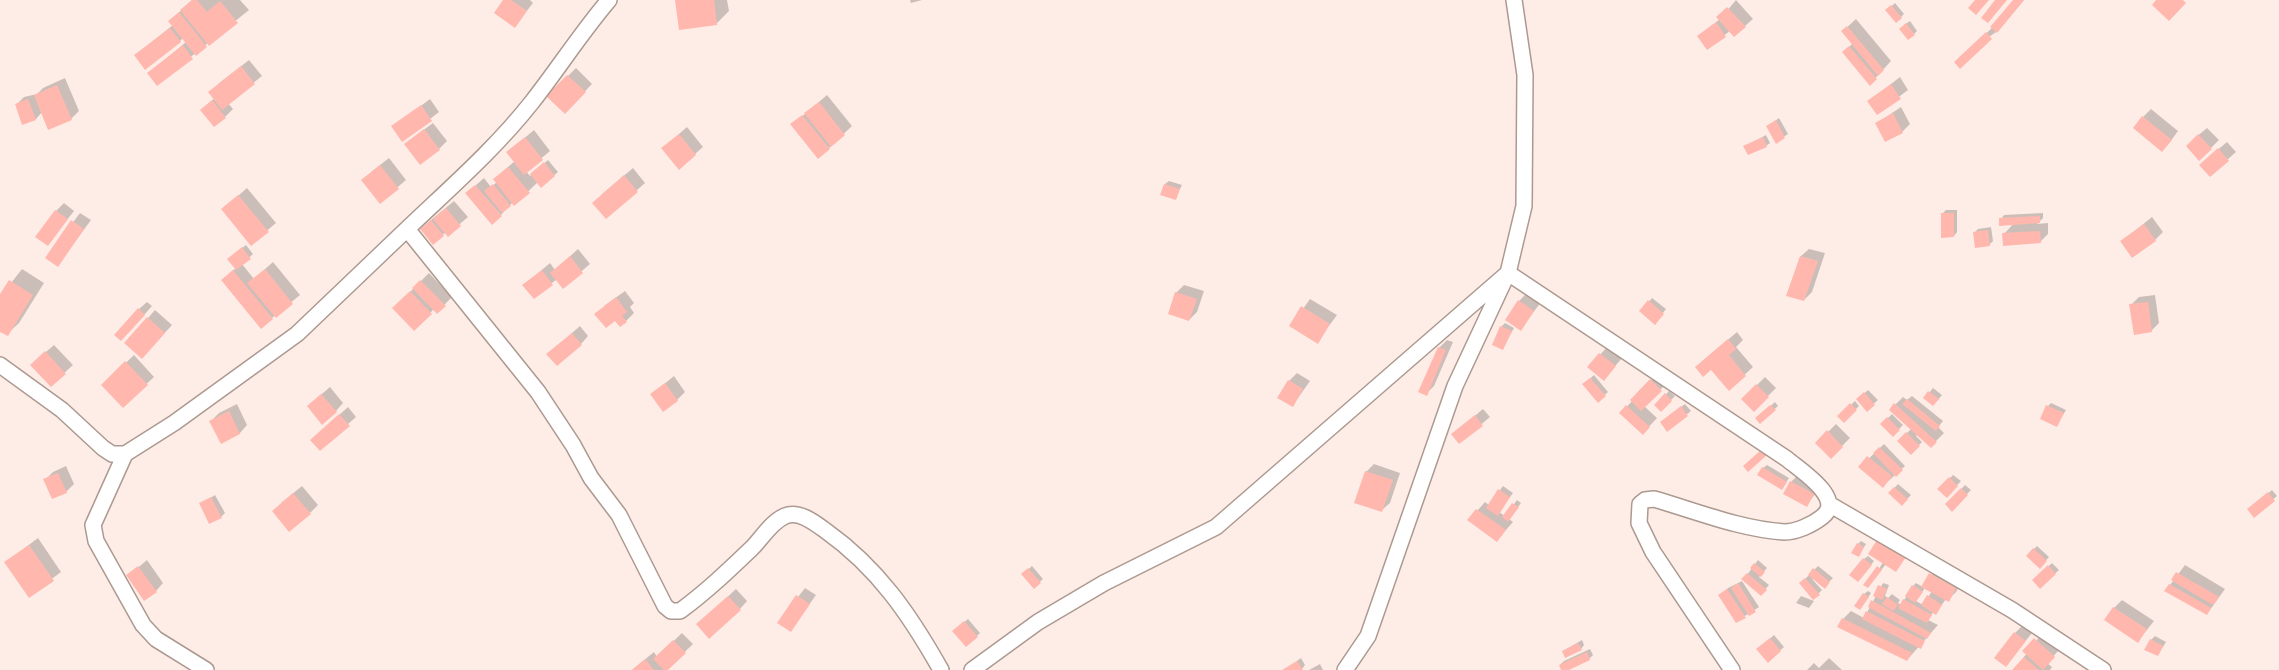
<!DOCTYPE html>
<html>
<head>
<meta charset="utf-8">
<style>
  body { margin:0 }
  canvas { display:block; background:#feede6 }
</style>
</head>
<body>
<canvas width="2279" height="670"></canvas>
<script>
const ctx = document.querySelector('canvas').getContext('2d');
ctx.lineJoin = 'round';
function fillPath(path, color) {
  ctx.fillStyle = color;
  ctx.fill(path, 'evenodd');
}
function trace(path, color, width, dash) {
  ctx.strokeStyle = color;
  ctx.lineWidth = width;
  ctx.lineCap = dash ? 'butt' : 'round';
  ctx.setLineDash(dash || []);
  ctx.stroke(path);
}
fillPath(new Path2D(`
  M192,0H240L249,10L157,84L149,73L186,42L183,38L180,41L144,48L173,25L170,21Z
  M505,0H530L533,3L515,26Z
  M676,0H727L729,11L717,23Z
  M910,0H922L911,3Z
  M1736,0L1753,19L1745,26L1730,31L1707,48L1699,36L1720,19Z
  M2014,0H2024L1999,30L1963,55L1993,27Z
  M1895,3L1904,14L1901,17L1887,10Z
  M1856,19L1891,61L1870,84L1844,52L1853,43L1843,31Z
  M1910,21L1917,31L1914,34L1904,25Z
  M249,60L262,76L228,103L233,109L225,117L210,102L215,98L218,84Z
  M576,68L592,84L565,112L548,96Z
  M1900,77L1908,90L1877,113L1869,101Z
  M65,78L79,111L71,119L42,112L36,119L23,123L16,105L24,97L37,94L43,88Z
  M827,95L852,126L829,148L792,125Z
  M430,99L439,112L403,140L393,127Z
  M1901,107L1910,124L1902,132L1886,140L1877,123Z
  M2151,109L2178,131L2170,142L2143,117Z
  M1779,118L1788,134L1777,141L1768,126Z
  M433,123L447,141L439,149L414,137Z
  M687,127L703,147L695,154L671,141Z
  M2207,128L2219,140L2211,148L2195,138Z
  M534,130L550,151L526,171L530,176L548,160L558,172L541,186L538,182L515,204L513,202L501,215L475,186L484,178L491,187L497,182L502,172L515,161L508,152Z
  M1766,135L1770,143L1766,146H1745Z
  M2227,142L2236,152L2210,175L2209,157Z
  M389,158L406,180L380,202L371,172Z
  M633,168L645,183L606,217L601,195Z
  M1169,181L1182,185L1175,198L1165,184Z
  M247,188L276,223L251,244L231,202Z
  M454,201L468,217L448,234L446,232L433,243L425,225Z
  M64,203L74,211L48,244L56,211Z
  M1946,210H1957V232L1954,236L1942,214Z
  M80,213L91,220L58,265L47,257Z
  M2043,213V218L2037,224L2048,223V234L2040,242L2004,234L2014,223L2001,219L2004,215Z
  M2152,217L2163,232L2155,240L2122,241Z
  M1991,227L1993,241L1989,245L1975,232L1978,229Z
  M246,245L253,254L242,264L254,279L273,262L300,295L272,318L231,272L236,268L233,255Z
  M578,249L590,264L563,287L557,279L552,283L524,285L550,263L555,270Z
  M1809,249L1825,253L1812,292L1804,300L1801,256Z
  M22,269L44,283L19,323L7,334L0,330V297Z
  M429,273L452,297L437,312L434,309L414,329L394,308Z
  M1184,285L1204,291L1197,312L1189,320L1176,293Z
  M625,291L634,303L630,307L634,313L626,321L604,306Z
  M1527,293L1541,302L1521,329L1519,301Z
  M2155,295L2159,323L2151,331L2131,305L2139,297Z
  M1652,298L1666,309L1655,323L1641,311Z
  M1310,299L1337,315L1317,342L1291,326Z
  M147,302L152,306L129,332L139,309Z
  M155,310L172,325L150,349L148,318Z
  M1505,323L1514,328L1503,348L1501,327Z
  M580,326L588,336L581,344L556,347Z
  M1737,332L1743,340L1736,347L1753,367L1729,389L1704,360Z
  M1447,340L1453,342L1434,386L1426,394L1439,348Z
  M54,345L73,365L51,385L40,357Z
  M1608,346L1622,358L1611,371L1589,367Z
  M134,355L154,377L123,406L103,385Z
  M1659,372L1668,382L1644,406L1657,418L1643,433L1621,413Z
  M1297,373L1310,381L1293,405L1289,381Z
  M1594,375L1608,392L1598,401L1584,384Z
  M674,376L685,392L677,400L652,394Z
  M1765,377L1776,388L1754,410L1743,399Z
  M330,387L343,403L336,411L316,399Z
  M1933,388L1942,395L1937,401L1925,398Z
  M1868,390L1878,400L1867,410L1858,399Z
  M1669,391L1675,396L1661,410L1656,405Z
  M1912,396L1943,421L1938,427L1944,433L1931,446L1918,434L1916,436L1922,442L1911,453L1899,441L1911,429L1891,409L1903,397L1907,400Z
  M1855,401L1859,406L1844,421L1839,416Z
  M1775,402L1778,406L1760,422L1757,418Z
  M2051,403L2066,410L2057,425L2048,406Z
  M237,404L247,425L240,433L222,442L211,421L219,413Z
  M1685,404L1691,411L1667,430L1665,419Z
  M348,407L356,417L348,424L320,432Z
  M1483,409L1490,417L1460,442L1453,434Z
  M1892,414L1903,425L1893,435L1882,424Z
  M1836,424L1850,438L1831,457L1817,443Z
  M1884,444L1905,466L1883,486L1860,467Z
  M1374,464L1400,473L1390,503L1382,510L1366,472Z
  M1767,465L1789,478L1782,488L1763,468Z
  M66,466L74,484L66,492L45,480L53,472Z
  M1799,474L1821,486L1807,505L1791,482Z
  M1953,475L1961,481L1947,496L1939,489Z
  M1898,484L1911,495L1902,504L1890,493Z
  M1965,485L1971,490L1952,509L1947,504Z
  M302,486L318,505L310,513L281,503Z
  M1503,486L1513,493L1499,512L1505,516L1517,500L1521,503L1509,519L1513,522L1497,540L1469,520L1485,502L1489,505Z
  M2272,490L2277,496L2254,516L2253,506Z
  M215,495L225,513L221,517L201,504Z
  M38,538L61,572L29,596L6,562Z
  M1861,541L1866,544L1859,555L1858,544Z
  M2037,546L2049,557L2040,567L2028,555Z
  M1912,549L1896,570L1886,564L1871,583L1883,562Z
  M1868,556L1874,561L1862,577L1864,559Z
  M147,560L163,583L156,591L128,576Z
  M1758,560L1767,568L1759,577L1769,585L1761,594L1744,579Z
  M2052,563L2059,570L2040,587L2034,580Z
  M2185,565L2225,589L2207,614L2170,585Z
  M1032,566L1043,579L1034,587L1023,574Z
  M1818,566L1833,578L1828,583L1812,579L1822,590L1814,598L1801,583Z
  M1938,566L1963,580L1956,592L1948,600L1946,599L1936,613L1934,611L1928,620L1938,625L1907,660L1843,619L1851,611L1864,618L1883,583L1889,585L1885,596L1888,598L1892,594L1900,600L1898,603L1901,605L1913,586L1916,583L1923,587ZM1925,588L1932,591L1923,605L1916,601Z
  M1742,581L1759,607L1745,616L1720,595L1728,588Z
  M805,588L816,595L791,630L779,622Z
  M736,589L747,601L740,609L706,617Z
  M1868,591L1871,593L1863,605L1864,594Z
  M1801,596L1814,601L1809,608L1796,603Z
  M2122,600L2154,621L2138,641L2114,608Z
  M968,619L980,633L967,645L954,631Z
  M2023,625L2032,633L2006,665L2015,633Z
  M2043,632L2061,648L2047,663L2052,667L2050,670H2014Z
  M682,633L693,644L666,670H632L654,652L657,657Z
  M1774,635L1784,647L1769,660L1758,649Z
  M2155,636L2166,642L2158,655L2151,640Z
  M1582,640L1584,645L1581,649L1563,651Z
  M1590,649L1593,655L1589,659L1563,670L1560,665L1564,661Z
  M1301,658L1305,665L1302,669L1284,670Z
  M1829,658L1842,670H1807L1814,663L1819,668Z
  M1320,664L1323,670H1309Z`), '#0003');
fillPath(new Path2D(`
  M192,0H197L207,12L220,1L238,23L209,46L180,10Z
  M503,0H511L527,11L515,28L494,13Z
  M675,0H714L717,25L679,30Z
  M1975,0H1989L1976,15L1968,8Z
  M1995,0H2007L1988,23L1981,18Z
  M2013,0H2024L1997,33L1990,27Z
  M2156,0H2183L2186,3L2169,21L2152,5Z
  M1891,5L1902,18L1896,23L1885,10Z
  M1727,7L1746,27L1734,37L1716,17Z
  M179,12L207,47L196,56L168,21Z
  M1716,22L1726,37L1707,50L1697,36Z
  M1906,23L1915,35L1908,40L1899,29Z
  M1847,26L1884,70L1878,76L1841,31Z
  M170,28L181,42L145,70L134,55Z
  M1986,32L1992,39L1960,69L1954,62Z
  M183,45L193,59L157,86L147,73Z
  M1849,46L1877,79L1870,86L1842,52Z
  M241,66L255,84L222,110L208,92Z
  M567,75L586,92L565,114L546,96Z
  M1891,84L1901,99L1877,115L1867,101Z
  M57,85L72,120L48,130L34,95Z
  M28,99L36,120L22,125L15,104Z
  M212,100L226,118L214,127L200,110Z
  M819,102L845,135L831,147L804,113Z
  M421,105L432,121L402,142L391,126Z
  M1893,113L1903,133L1885,142L1875,123Z
  M802,115L830,149L818,159L790,124Z
  M2142,116L2172,140L2162,152L2133,128Z
  M1776,120L1785,138L1776,144L1766,126Z
  M424,129L440,150L420,165L404,144Z
  M679,134L696,155L679,170L661,148Z
  M2198,134L2212,149L2199,161L2186,146Z
  M525,137L543,160L524,175L506,152Z
  M1763,137L1767,147L1748,155L1743,146Z
  M2218,148L2229,161L2210,177L2199,165Z
  M544,162L555,176L541,188L530,174Z
  M380,165L399,189L380,204L361,180Z
  M508,167L530,193L514,206L493,179Z
  M624,175L638,192L606,219L592,203Z
  M493,184L511,206L502,213L484,191Z
  M1164,184L1180,189L1176,200L1160,195Z
  M475,185L502,216L492,225L465,193Z
  M238,195L269,232L251,246L221,209Z
  M446,208L461,226L448,237L433,219Z
  M55,210L68,219L48,246L35,237Z
  M1941,213H1954V237L1941,238Z
  M2040,216V223L1999,226V218Z
  M71,220L84,229L58,267L45,258Z
  M431,220L444,236L433,245L420,229Z
  M2144,224L2156,241L2132,258L2120,241Z
  M1988,230L1990,246L1975,248L1973,232Z
  M2040,231L2041,243L2003,246L2002,233Z
  M242,247L251,259L236,270L227,259Z
  M570,256L583,273L563,289L550,273Z
  M1800,256L1818,261L1804,301L1786,296Z
  M265,269L293,304L276,318L247,283Z
  M233,270L273,319L261,329L221,280Z
  M542,270L553,285L534,299L522,285Z
  M9,280L33,295L8,336L0,332V294Z
  M420,280L446,306L437,314L412,288Z
  M410,291L432,314L414,331L392,308Z
  M1175,292L1197,299L1189,321L1168,314Z
  M616,297L627,312L622,316L627,322L620,327L615,321L606,328L594,314Z
  M1518,300L1534,311L1521,331L1505,320Z
  M1648,300L1664,314L1655,325L1639,311Z
  M2148,302L2152,332L2134,335L2129,304Z
  M1301,306L1330,324L1318,344L1289,326Z
  M138,308L145,315L121,341L114,335Z
  M147,317L165,333L142,359L124,343Z
  M1500,326L1512,331L1503,350L1492,345Z
  M572,333L582,345L557,366L546,354Z
  M1728,339L1736,349L1729,355L1746,376L1729,391L1711,370L1703,377L1695,367Z
  M1438,347L1446,350L1427,396L1418,392Z
  M45,351L66,374L51,387L30,365Z
  M1599,353L1616,366L1604,381L1587,367Z
  M125,361L148,385L123,408L101,385Z
  M1590,378L1606,396L1598,403L1582,384Z
  M1650,379L1662,391L1641,411L1630,400Z
  M1288,380L1303,389L1293,407L1277,398Z
  M665,383L678,401L663,412L650,394Z
  M1756,384L1769,397L1754,412L1741,399Z
  M1928,391L1939,399L1933,406L1923,398Z
  M1864,392L1875,405L1867,412L1856,399Z
  M1665,393L1672,401L1661,412L1654,405Z
  M321,394L337,412L322,425L307,406Z
  M1907,399L1940,426L1936,431L1902,404Z
  M1850,403L1857,410L1844,423L1837,416Z
  M1894,403L1937,442L1931,448L1889,410Z
  M1626,405L1650,427L1643,435L1619,413Z
  M1770,405L1776,410L1760,424L1755,418Z
  M2046,405L2064,413L2057,427L2040,419Z
  M1681,406L1688,416L1667,432L1660,422Z
  M229,411L240,434L221,444L209,421Z
  M339,414L350,426L320,451L310,440Z
  M1475,415L1483,426L1459,444L1451,434Z
  M1887,417L1900,430L1893,437L1880,424Z
  M1827,430L1843,447L1831,459L1815,443Z
  M1906,432L1920,446L1911,455L1897,441Z
  M1879,447L1903,470L1896,477L1873,453Z
  M1762,449L1767,455L1748,472L1743,466Z
  M1867,456L1892,476L1883,488L1858,467Z
  M1762,467L1787,482L1782,490L1757,475Z
  M1365,471L1393,480L1382,512L1354,503Z
  M58,473L67,493L52,499L43,479Z
  M1949,477L1958,486L1947,498L1937,489Z
  M1790,481L1814,494L1807,507L1783,494Z
  M1894,487L1908,499L1902,506L1888,493Z
  M1961,488L1968,495L1952,512L1945,504Z
  M1498,489L1510,497L1498,516L1486,508Z
  M2268,492L2275,501L2254,518L2247,509Z
  M293,493L311,514L289,532L272,511Z
  M211,497L222,518L209,524L199,503Z
  M1512,503L1519,507L1508,522L1502,517Z
  M1476,509L1506,530L1497,542L1467,520Z
  M1877,540L1906,557L1896,572L1868,554Z
  M1857,543L1864,547L1859,557L1851,553Z
  M29,545L54,581L29,598L4,562Z
  M2033,548L2047,561L2040,569L2026,556Z
  M1863,558L1872,565L1858,582L1849,575Z
  M1754,563L1765,572L1761,577L1750,568Z
  M2048,565L2056,574L2040,589L2032,580Z
  M138,566L157,592L144,601L126,575Z
  M1877,566L1882,570L1868,588L1863,585Z
  M1028,568L1041,583L1034,589L1021,574Z
  M1813,568L1830,582L1825,589L1808,575Z
  M2176,572L2219,597L2213,605L2171,580Z
  M1747,573L1767,590L1761,596L1741,579Z
  M1929,573L1956,588L1949,602L1921,587Z
  M1805,578L1820,595L1813,600L1799,583Z
  M1738,583L1756,612L1749,616L1731,588Z
  M2169,584L2211,608L2207,615L2164,591Z
  M1878,585L1887,589L1882,600L1873,596Z
  M1912,585L1923,592L1915,603L1905,596Z
  M1727,589L1746,618L1736,623L1718,595Z
  M1863,593L1869,597L1860,610L1854,606Z
  M796,595L810,604L791,632L777,623Z
  M1927,595L1942,605L1936,615L1921,605Z
  M728,596L741,610L709,639L696,624Z
  M1887,597L1898,605L1893,611L1882,604Z
  M1903,599L1932,615L1927,623L1898,608Z
  M1871,600L1931,633L1927,639L1868,607Z
  M2113,607L2147,629L2138,643L2104,620Z
  M1866,611L1925,641L1921,649L1862,619Z
  M1842,618L1912,653L1907,661L1837,627Z
  M964,621L978,637L966,647L952,631Z
  M2014,632L2026,641L2006,667L1994,658Z
  M1770,638L1781,651L1768,663L1756,649Z
  M2034,638L2055,657L2043,670L2022,651Z
  M2150,639L2163,646L2158,656L2144,650Z
  M673,640L686,653L668,670H664L653,659Z
  M1578,643L1582,650L1565,658L1562,651Z
  M1587,652L1590,660L1569,670H1561L1559,665Z
  M2024,657L2039,670H2012Z
  M645,659L654,670H632Z
  M1297,661L1303,670H1282Z`), '#ffb7ae');
const street = new Path2D(`
  M609,0C581,33 558,69 532,102C495,149 450,188 407,229L538,392L573,445L591,478L619,515L665,606L671,611H680C706,592 729,570 752,548C762,538 771,522 785,516C799,510 815,523 826,531C878,568 910,615 941,670
  M1514,0L1525,75L1524,206L1508,273L1787,459C1800,470 1846,499 1822,517C1812,525 1796,532 1784,532C1740,529 1696,511 1654,499L1645,500L1640,504L1639,523L1653,552L1732,670
  M0,365L62,410L103,448L112,454H125L174,423L297,334L407,229
  M125,454L93,525L96,541L143,625L156,639L206,670
  M1829,504L2012,610L2103,670
  M972,670L1038,622L1104,583L1216,527L1508,273
  M1345,670L1368,636L1455,386L1505,279`);
trace(street, '#ac9990', 18);
trace(street, '#fff', 15);
</script>
</body>
</html>
